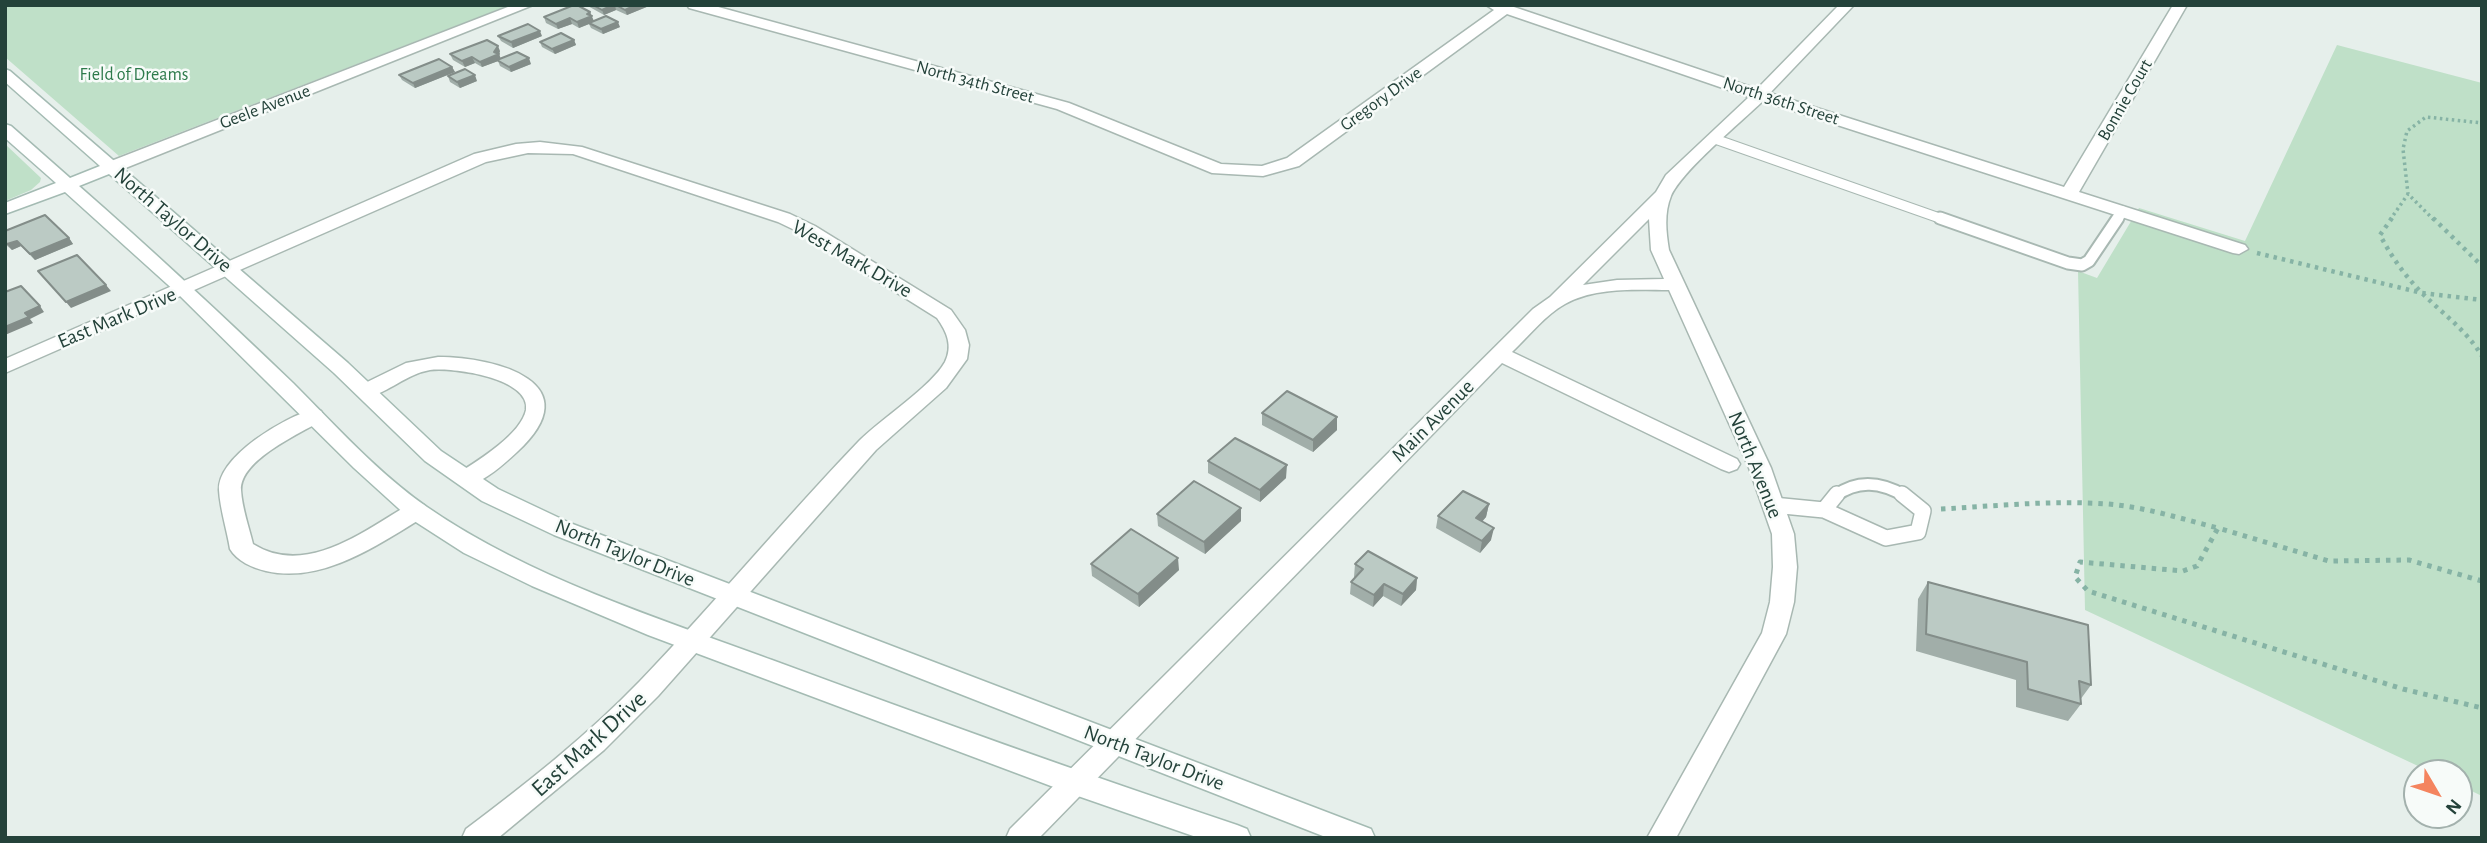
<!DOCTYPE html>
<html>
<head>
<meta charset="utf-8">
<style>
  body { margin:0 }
  #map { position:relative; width:2487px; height:843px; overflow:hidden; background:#e6efeb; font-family:"Alegreya Sans",sans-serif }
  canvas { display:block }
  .frame { position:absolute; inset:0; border:7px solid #24423a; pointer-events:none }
  .north { position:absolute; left:2403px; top:759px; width:70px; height:70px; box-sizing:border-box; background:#f7fbf9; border:2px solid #a3b1ad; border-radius:50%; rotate:129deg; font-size:19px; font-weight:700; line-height:28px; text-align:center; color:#24423a }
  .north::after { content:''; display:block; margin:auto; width:24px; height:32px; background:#f4845f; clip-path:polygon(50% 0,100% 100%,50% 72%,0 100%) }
</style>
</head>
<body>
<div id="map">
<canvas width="2487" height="843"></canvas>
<div class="frame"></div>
<div class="north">N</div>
</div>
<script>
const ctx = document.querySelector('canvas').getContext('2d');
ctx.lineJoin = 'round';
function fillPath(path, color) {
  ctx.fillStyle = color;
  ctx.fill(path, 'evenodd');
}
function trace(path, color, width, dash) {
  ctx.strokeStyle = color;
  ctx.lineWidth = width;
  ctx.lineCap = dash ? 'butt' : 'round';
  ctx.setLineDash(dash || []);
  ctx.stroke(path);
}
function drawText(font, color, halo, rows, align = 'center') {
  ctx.font = font + ' "Alegreya Sans",sans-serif';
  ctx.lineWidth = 5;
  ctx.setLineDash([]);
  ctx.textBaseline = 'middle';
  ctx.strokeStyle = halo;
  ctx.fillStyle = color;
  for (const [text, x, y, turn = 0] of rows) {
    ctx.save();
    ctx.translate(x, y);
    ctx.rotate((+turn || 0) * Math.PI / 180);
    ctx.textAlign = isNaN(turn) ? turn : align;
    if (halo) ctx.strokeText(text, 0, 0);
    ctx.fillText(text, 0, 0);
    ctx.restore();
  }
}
fillPath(new Path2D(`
  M5,5H510L119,156L5,57Z
  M2337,45L2482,83V796L2459,785V773H2433L2085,610L2078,271L2097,278L2139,208L2245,241Z
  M5,144L41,178L40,182L31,190L5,201Z`), '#bfe0c8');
const laneFar2 = new Path2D(`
  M1715,139L1945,220
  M2117,220L2123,211`);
const laneFar1 = new Path2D(`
  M1940,218L2068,263L2082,265L2089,261L2118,218
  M1835,496C1858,479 1881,482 1905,496`);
const lane = new Path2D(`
  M1773,505L1824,510
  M1824,510L1886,538L1918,532L1923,511L1902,494
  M1824,510L1837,494`);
const street = new Path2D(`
  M513,5H533L118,171H106L104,167L106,163Z
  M687,5H711L1069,103L1221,164L1262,166L1287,158L1494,10L1486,5H1508L1757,89L1839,5H1854L1770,93L2064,187L2173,5H2187L2079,192L2245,245L2248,249L2239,254L2233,253L1763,101C1741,122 1682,171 1671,196C1664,213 1666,232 1669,250L1771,468L1794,534L1797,567L1794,602L1786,634L1676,838H1647L1762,633L1770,602L1773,567L1772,534L1749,468L1669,290C1636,290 1595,287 1565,304C1545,315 1529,336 1512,352L1737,459L1740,464L1737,469L1729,472L1721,469L1502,363L1039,838H1006L1010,829L1533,309L1550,297L1656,192L1666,175L1749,97L1507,14L1299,166L1263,176L1212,173L1057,109L689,8ZM1649,219L1651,250L1664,279L1617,280L1583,285Z
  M540,142L582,147L790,214L815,226L951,310L965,330L969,345L967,359L946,388L876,450L658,696L604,750L498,838H462L466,829C527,783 587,736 640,681C715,603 784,519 859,441C881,419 932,386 945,362C953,346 947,332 937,318L803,234L778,222L573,154L528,153L486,162L5,373V359L474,154L516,144Z
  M438,357C497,357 592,383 517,452C503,465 486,480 468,486L460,484L457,478L460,472C479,460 521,434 526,410C531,378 452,367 430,370C407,374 389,392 366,398L359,396L356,391L359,386L406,363Z
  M314,409L321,411L324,416L321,421C299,434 240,460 241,490C242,508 249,527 253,544C305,577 363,532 408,505L416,503L424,505L427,511L424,517C377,545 323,584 266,571C253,568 237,561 230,549C227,530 220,509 219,490C218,456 285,417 314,409Z`);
const secondary = new Path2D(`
  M5,69L10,71L348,363L441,451L498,489L570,523L1371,829L1375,838H1328L554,535L482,501L425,461L334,373L109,174L79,186C152,250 223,316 293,383C335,425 378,473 427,507C530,578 655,617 772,660C926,717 1081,773 1237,825L1247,829L1251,838H1199L1075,795L648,635L532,586L464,553L408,517L354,468L177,293L65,192L5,214V203L56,183L5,138V124L11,126L70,178L100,166L5,82Z`);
trace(laneFar2, '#a8b8b2', 11);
trace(laneFar1, '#a8b8b2', 15);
trace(lane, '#a8b8b2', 18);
trace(street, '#a8b8b2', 3);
trace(secondary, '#a4bbb3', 3);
trace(new Path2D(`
  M2390,220L2408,194
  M2434,220L2408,194L2403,149L2407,131L2426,117L2482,123`), '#86b3a5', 3.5, [2.5, 3.5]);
trace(new Path2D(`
  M2392,218L2380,235C2391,256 2405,276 2422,293C2443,314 2466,330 2482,356
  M2433,218L2482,266
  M2257,253L2422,293L2482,300`), '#86b3a5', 4.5, [3.5, 5]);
trace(new Path2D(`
  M1941,509C1996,506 2052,500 2108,504C2145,507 2182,519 2218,528
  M2482,581L2409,560L2329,561L2218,528L2197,566L2183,571L2080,562L2075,577L2088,591L2403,689L2482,708`), '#86b3a5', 5, [4.5, 6]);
trace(laneFar2, '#fff', 9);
trace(laneFar1, '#fff', 11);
trace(lane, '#fff', 15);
fillPath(street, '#fff');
fillPath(secondary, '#fff');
fillPath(new Path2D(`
  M586,5H648L649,6L627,15L616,10L604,15Z
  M590,12L594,21L620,27L603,34L591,28L589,24L579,28L572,24L558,29L546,23L544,17Z
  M498,36H542L513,48L501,41Z
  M574,40L576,45L555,54L542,47L540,42Z
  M500,51L499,54L501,59L531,64L511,72L500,66L498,61L482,67L475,63L465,67L453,60L450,54Z
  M452,67L455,72L415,88L402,80L399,75Z
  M448,76L477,81L460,88L450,82Z
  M5,231L69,238L73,244L35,260L21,246L12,250L5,244Z
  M1262,413L1337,417V430L1313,452L1262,425Z
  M1208,461L1286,478L1260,502L1208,473Z
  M1489,504L1486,517L1482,522L1491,540L1480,553L1436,528L1438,516Z
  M1241,508V521L1205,554L1158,526L1157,514Z
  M1091,564L1179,570L1139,607L1092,576Z
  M1355,564L1417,578L1416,590L1401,606L1383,596L1373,607L1350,594L1351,582L1355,577H1354Z
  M1928,582L2091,685L2080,700L2081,704L2068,721L2016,707V680L1916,651L1918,599Z`), '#a1aea9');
fillPath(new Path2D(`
  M613,5H615L616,10L604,15L602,10Z
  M636,5L649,6L627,15L625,10Z
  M590,12L594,22L579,28L577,22L587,14Z
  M570,18L572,24L558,29L556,24Z
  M618,22L620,27L603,34L601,29Z
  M540,31L542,36L513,48L511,42Z
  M574,40L576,45L555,54L552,49Z
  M498,46L500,51L499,54L501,60L482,67L480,62L494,52Z
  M472,57L475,63L465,67L462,61Z
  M529,58L531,64L511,72L509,67Z
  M452,67L455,72L415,88L413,83Z
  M475,75L477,81L460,88L457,82Z
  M69,238L73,244L35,260L30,254Z
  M17,241L21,246L12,250L7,244Z
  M106,285L111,291L71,308L66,302Z
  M40,306L44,312L30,319L33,323L5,335V327L25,313Z
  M1337,417V430L1313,452V440Z
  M1287,465L1286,478L1260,502V490Z
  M1489,504L1486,517L1474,530L1476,518Z
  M1241,508V521L1205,554L1204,542Z
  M1494,528L1491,540L1480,553L1482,541Z
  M1178,558L1179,570L1139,607L1138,594Z
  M1417,578L1416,590L1401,606L1403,594Z
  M1384,584L1383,596L1373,607L1374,595Z`), '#838d89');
const building = new Path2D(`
  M574,5H577L590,12L587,14L592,16L577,22L570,18L556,24L544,17Z
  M593,5H613L602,10Z
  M616,5H636L625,10Z
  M606,16L618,22L601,29L589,23Z
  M528,24L540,31L511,42L498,36Z
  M561,33L574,40L552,49L540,42Z
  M487,40L498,46L494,52L499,54L480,62L472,57L462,61L450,54Z
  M517,52L529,58L509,67L497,60Z
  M439,59L452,67L413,83L399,75Z
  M465,69L475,75L457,82L448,76Z
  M45,215L69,238L30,254L17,241L7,244L5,243V231Z
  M77,255L106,285L66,302L38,271Z
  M21,286L40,306L25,313L29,317L5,327V292Z
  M1287,391L1337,417L1313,440L1262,413Z
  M1235,438L1287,465L1260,490L1208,461Z
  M1194,481L1241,508L1204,542L1157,514Z
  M1463,491L1489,504L1476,518L1494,528L1482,541L1438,516Z
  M1131,529L1178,558L1138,594L1091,564Z
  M1368,551L1417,578L1403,594L1384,584L1374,595L1351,582L1363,569L1355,564Z
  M1928,582L2088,625L2091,685L2079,681L2081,704L2028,689L2027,662L1926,634Z`);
fillPath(building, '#bbcac4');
trace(building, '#838d89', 2);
drawText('18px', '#2d7a4b', '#f7fbf9', [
  ["Field of Dreams",134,75]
]);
drawText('18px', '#24423a', '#f7fbf9', [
  ["North 34th Street",975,82,15],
  ["Gregory Drive",1381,99,-36],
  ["Bonnie Court",2125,100,-60],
  ["North 36th Street",1781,101,18],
  ["Geele Avenue",265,107,-21]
]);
drawText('21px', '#24423a', '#f7fbf9', [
  ["North Taylor Drive",173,220,41],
  ["West Mark Drive",852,259,30],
  ["East Mark Drive",117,318,-23],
  ["Main Avenue",1433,421,-45],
  ["North Avenue",1755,465,68],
  ["North Taylor Drive",625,553,22],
  ["North Taylor Drive",1154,758,21]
]);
drawText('24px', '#24423a', '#f7fbf9', [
  ["East Mark Drive",589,744,-42]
]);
</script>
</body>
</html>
